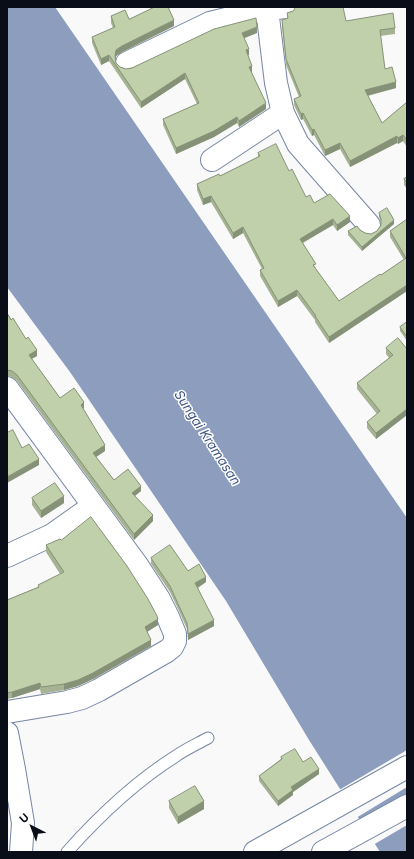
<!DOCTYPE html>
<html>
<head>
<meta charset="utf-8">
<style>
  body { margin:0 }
  #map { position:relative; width:414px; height:859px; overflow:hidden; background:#f9f9f9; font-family:Inter,sans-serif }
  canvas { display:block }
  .frame { position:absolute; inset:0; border:8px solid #080d17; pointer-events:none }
  .north { position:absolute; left:12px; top:807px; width:40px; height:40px; -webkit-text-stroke:3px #fff; paint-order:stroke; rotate:318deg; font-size:11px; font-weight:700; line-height:16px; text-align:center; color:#080d17 }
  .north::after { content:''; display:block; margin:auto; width:14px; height:18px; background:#080d17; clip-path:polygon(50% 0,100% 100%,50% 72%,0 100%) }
</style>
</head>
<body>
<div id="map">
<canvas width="414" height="859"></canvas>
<div class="frame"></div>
<div class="north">U</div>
</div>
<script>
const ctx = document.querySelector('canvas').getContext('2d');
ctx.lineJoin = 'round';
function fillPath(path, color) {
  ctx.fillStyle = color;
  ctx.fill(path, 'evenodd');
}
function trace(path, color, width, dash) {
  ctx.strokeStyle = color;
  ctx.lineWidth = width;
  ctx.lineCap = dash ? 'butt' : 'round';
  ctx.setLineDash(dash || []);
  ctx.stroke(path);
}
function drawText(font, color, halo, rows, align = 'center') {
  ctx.font = font + ' Inter,sans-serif';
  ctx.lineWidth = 3;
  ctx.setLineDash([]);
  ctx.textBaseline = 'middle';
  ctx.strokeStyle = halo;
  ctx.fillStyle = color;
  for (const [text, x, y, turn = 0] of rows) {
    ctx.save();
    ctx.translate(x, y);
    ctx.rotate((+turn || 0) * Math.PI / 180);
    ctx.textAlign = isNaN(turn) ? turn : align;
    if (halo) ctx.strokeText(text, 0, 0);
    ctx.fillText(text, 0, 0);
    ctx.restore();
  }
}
fillPath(new Path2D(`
  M7,7H55L407,518V852H380L309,740L226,601L70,372L7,287Z`), '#8c9dbe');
fillPath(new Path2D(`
  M407,750V787L356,818L339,790Z
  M407,794V825L373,845L359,822Z`), '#f9f9f9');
const service = new Path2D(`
  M67,852C99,816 135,782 176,756C186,749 197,744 208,738`);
const minor = new Path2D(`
  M267,9L276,83L283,113L298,144L369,225
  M127,63L210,23L267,9L286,7
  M212,160L283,113
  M7,388L137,565L159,599L168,617L175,634V641L172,647L167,651L99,690L82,698L67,702L7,712
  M7,556L52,535L93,506
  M7,733L14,769L23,823L21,852`);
const trunk = new Path2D(`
  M255,852L407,767
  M323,852L407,806`);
trace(service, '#7686a4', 13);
trace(minor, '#7686a4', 24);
trace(trunk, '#7686a4', 24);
trace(service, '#fff', 11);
trace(minor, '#fff', 22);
trace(trunk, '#fff', 22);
fillPath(new Path2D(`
  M293,11L346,21L395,28V34L380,36L385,69L396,88L368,96L382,123L407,102V147L403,141L398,144L397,143L350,167L340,149L325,156L314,135L312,136L303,119L301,120L294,105V99L299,97L286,65L282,26V20L287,19V13Z
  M111,16L174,26L122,52L116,56L115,60L116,63L120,67L126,69L257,33L244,38L249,55H248L252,72H251L266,109L239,127L237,123L214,137L176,154L163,125V119L197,104L185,79L141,108L109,61L101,65L92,43V37L113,28L111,23Z
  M258,153L289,171L306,197L314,203L350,222L337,231L333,225L303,243L316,269L339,301L381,275L404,260L390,237V231L407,219V291L329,343L315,322V320L297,296L278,307L260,276V270L262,269L243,233L233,239L211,202L203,205L197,190V184L220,176L258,157Z
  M407,177V189L404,185V179Z
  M379,213L394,224L362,251L348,235V231L360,230L365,233L371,234L377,231L381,225V222L379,217Z
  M7,313L26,339L37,356L32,359L60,398L84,408L83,409L105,451L96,457L114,480L141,491L135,496L153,521L134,540L17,381L12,377L7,376Z
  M407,322V341L400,331V327Z
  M386,348L407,349V415L376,439L367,428V422L377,414L357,389V383L389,358L386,354Z
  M32,498L64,503L41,518L32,505Z
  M61,540L158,625L147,632L151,646L93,679L78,686L64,690L41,694L40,689L12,698L7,699V600L38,587V585L60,574L46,552V545Z
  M151,558L188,571L206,582L198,588L214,626L188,640L187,629L179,611L170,592L151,564Z
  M281,757L303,762L319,774L293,792V795L278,806L259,781V776L281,759Z
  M169,801L204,809L178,824L169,808Z`), '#a5b393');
fillPath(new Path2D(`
  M174,20V26L122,52L116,56L115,62V56L116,50L122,46Z
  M257,27V33L242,39V33Z
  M249,49V55L246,56V50Z
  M109,55V61L101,65V59Z
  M252,66V72L249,73V67Z
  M185,73V79L141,108V102Z
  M396,82V88L365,96V90Z
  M266,103V109L239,127V121Z
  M303,113V119L301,120V114Z
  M237,117V123L214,137L176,154V148Z
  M314,129V135L312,136V130Z
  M403,135V141L398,144V138Z
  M397,136V143L350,167V161Z
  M340,143V149L325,156V150Z
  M211,196V202L203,205V199Z
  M350,216V222L337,231V225Z
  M333,219V225L300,244V239Z
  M394,220V224L362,251V247Z
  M243,227V233L233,239V233Z
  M407,285V291L329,343V337Z
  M297,290V296L278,307V301Z
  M37,350V356L29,360V355Z
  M84,402V408L81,411V405Z
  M407,409V415L376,439V433Z
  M105,445V451L93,459V453Z
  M39,459V465L7,483V477Z
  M141,486V491L132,498V493Z
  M64,496V503L41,518V511Z
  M153,515V521L134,540V534Z
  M206,577V582L195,589V583Z
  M158,619V625L145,633V627Z
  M214,620V626L188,640V634Z
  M151,640V646L93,679L78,686L64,690V684Z
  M40,683V689L12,698V692Z
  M319,769V774L293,792V795L278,806V801L291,787Z
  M204,801V809L178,824V817Z`), '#869278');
const building = new Path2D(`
  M155,7H168L174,20L122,46L116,50L115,56L116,63L120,67L126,69L132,68L214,29L256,18L257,27L242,33L249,49L246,50L252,66L249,67L266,103L239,121L237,117L214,131L176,148L163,119L199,103L185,73L141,102L109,55L101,59L92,37L115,27L111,16L125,10L129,19Z
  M296,7H343L346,21L393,13L395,28L380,30L385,69L392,67L396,82L365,90L382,123L407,102V140L403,135L398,138L397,136L350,161L340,143L325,150L314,129L312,130L303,113L301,114L294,99L301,96L286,59L282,20L288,18L287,13L293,11Z
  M276,144L289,171L292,169L306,197L310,195L314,203L330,194L350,216L337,225L333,219L300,239L316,264L313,265L339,301L380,274L381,275L406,258L390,231L407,219V285L329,337L315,316H316L297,290L278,301L260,270L264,268L243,227L233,233L211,196L203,199L197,184L219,174L220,176L260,156L258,153Z
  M407,177V183L404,179Z
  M387,208L394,220L362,247L348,231L357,226L360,230L365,233L371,234L377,231L381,225V219L379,213Z
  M7,313L11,320L13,318L26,339L28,337L37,350L29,355L60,398L74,388L84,402L81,405L105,445L93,453L114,480L128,469L141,486L132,493L153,515L134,534L17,375L12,371L7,370Z
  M407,322V337L400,327Z
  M398,338L407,349V409L376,433L367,422L380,411L357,383L393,355L386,348Z
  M13,430L22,448L29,444L39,459L7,477V433Z
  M55,483L64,496L41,511L32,498Z
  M91,517L127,566L148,599L157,616L158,619L145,627L151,640L93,673L78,680L64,684L41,687L40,683L12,692L7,693V600L39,587L38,585L64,572L46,545L60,539L61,540Z
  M170,545L188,571L199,564L206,577L195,583L214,620L188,634L187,623L179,606L170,586L151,558Z
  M295,749L303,762L311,757L319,769L291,787L293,790L278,801L259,776L282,759L281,757Z
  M195,786L204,801L178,817L169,801Z`);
fillPath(building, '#c0d0ab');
trace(building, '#869278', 1);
drawText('italic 13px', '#3e5584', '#fff', [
  ["Sungai Kramasan",207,438,57]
]);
</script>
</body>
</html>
